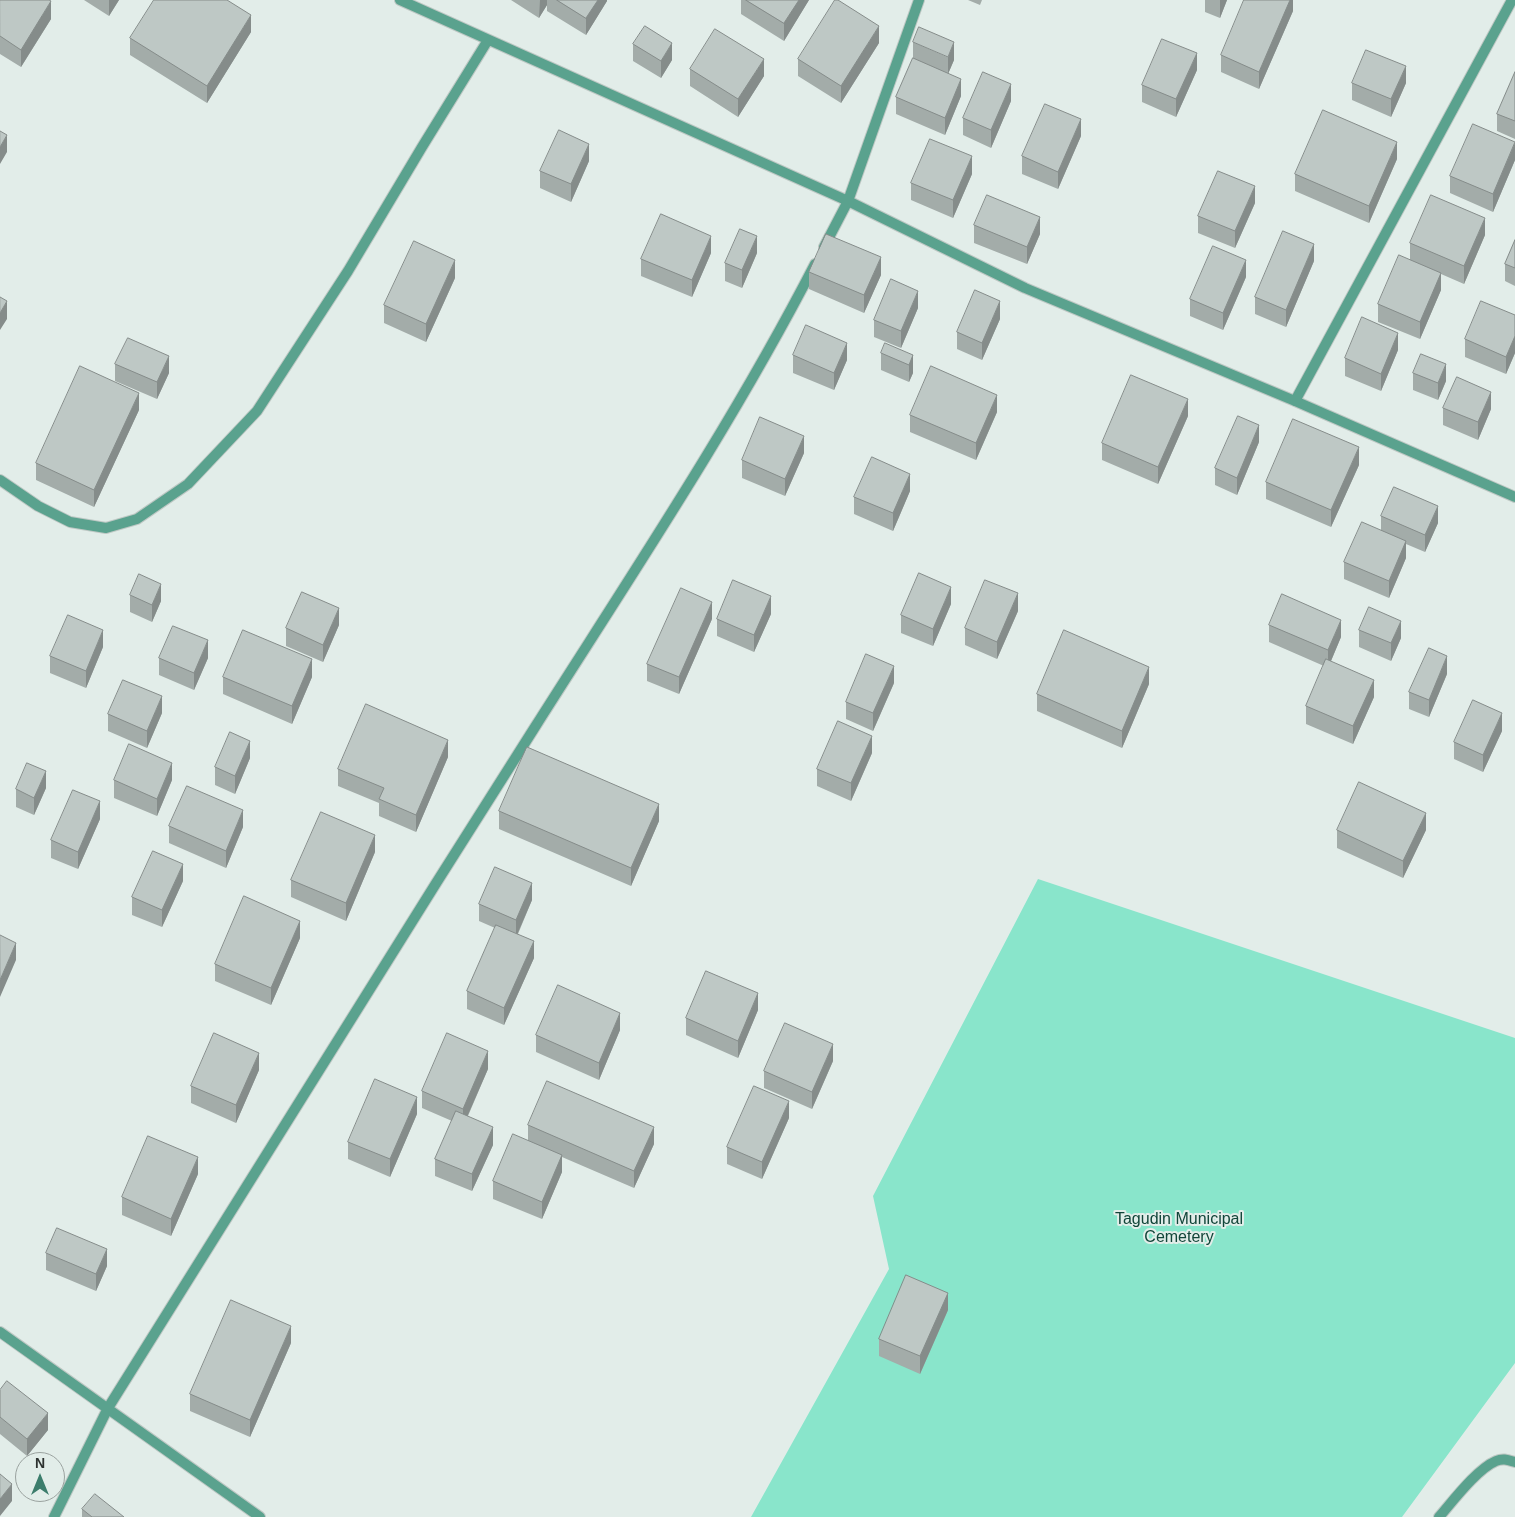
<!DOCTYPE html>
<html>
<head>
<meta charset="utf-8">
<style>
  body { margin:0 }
  #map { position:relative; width:1515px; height:1517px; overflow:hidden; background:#e2ede9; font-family:Helvetica,sans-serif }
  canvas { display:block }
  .north { position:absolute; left:15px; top:1452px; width:50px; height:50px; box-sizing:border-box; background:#e2ede9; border:1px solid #9aa29f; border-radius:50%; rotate:0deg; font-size:14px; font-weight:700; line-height:20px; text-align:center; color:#2d3230 }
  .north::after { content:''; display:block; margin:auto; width:18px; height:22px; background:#3c7d6c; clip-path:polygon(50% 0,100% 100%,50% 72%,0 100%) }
</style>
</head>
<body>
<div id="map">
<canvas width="1515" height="1517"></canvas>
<div class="north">N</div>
</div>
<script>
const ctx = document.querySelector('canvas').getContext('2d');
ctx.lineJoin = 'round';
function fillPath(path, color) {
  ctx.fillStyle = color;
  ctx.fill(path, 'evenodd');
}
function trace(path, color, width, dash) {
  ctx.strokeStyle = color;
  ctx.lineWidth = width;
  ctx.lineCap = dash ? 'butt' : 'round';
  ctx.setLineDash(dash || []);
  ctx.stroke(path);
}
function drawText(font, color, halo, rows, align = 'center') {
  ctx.font = font + ' Helvetica,sans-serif';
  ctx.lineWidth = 4;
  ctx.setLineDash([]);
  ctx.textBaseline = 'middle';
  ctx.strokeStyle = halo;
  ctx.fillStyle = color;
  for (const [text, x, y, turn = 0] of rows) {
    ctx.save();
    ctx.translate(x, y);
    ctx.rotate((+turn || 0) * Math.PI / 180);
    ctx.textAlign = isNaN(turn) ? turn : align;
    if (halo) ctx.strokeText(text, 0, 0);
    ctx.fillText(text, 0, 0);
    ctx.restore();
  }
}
fillPath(new Path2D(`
  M1038,879L1515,1038V1363L1402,1517H751L889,1269L873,1196Z`), '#89e5cb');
const street = new Path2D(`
  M400,0L848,201L1025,288L1295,401L1515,497
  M824,247L848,201L919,0
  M1295,401L1512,0
  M0,480L38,506L70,522L106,528L137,519L188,484L257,411L348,271L422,147L488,40
  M0,1332L260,1517
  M54,1517L108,1408C250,1181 391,953 535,727C632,574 732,425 815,264
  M1439,1517C1453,1501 1477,1469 1496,1461C1503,1458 1508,1460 1515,1462`);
trace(street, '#bec8c4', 12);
trace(street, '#5aa28e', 10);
fillPath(new Path2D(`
  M0,0L51,19L21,67L0,54Z
  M84,0H119L109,16Z
  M511,0H607V1L586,35L547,11V5L539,18Z
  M741,0H809L784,41L741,14Z
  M968,0H982L980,5Z
  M1205,0H1227L1220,18L1205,12Z
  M1293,0V11L1259,89L1221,72V55Z
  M251,32L207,103L130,55V38Z
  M913,42L954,60L948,74L961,96L945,135L896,114V97L913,58Z
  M879,43L841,103L798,76V59Z
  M633,44L672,60L661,78L633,61Z
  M690,69L764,76L738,117L690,86Z
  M1197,70L1176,117L1142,102V85Z
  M1515,72V139L1497,131V114Z
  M1352,83H1406L1391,117L1352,100Z
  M1011,101L991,148L963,135V118Z
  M1081,136L1058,189L1022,174V156Z
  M1515,142V160L1493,212L1450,193V176Z
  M1397,159L1369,223L1295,191V174Z
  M589,161L571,202L540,188V171Z
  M972,174L953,218L911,200V183Z
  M1255,203L1235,248L1198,233V216Z
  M974,225L1040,234L1027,264L974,243Z
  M1485,235L1464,284L1441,274V290L1420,339L1378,322V304L1410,260V243Z
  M1515,240V286L1505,281V264Z
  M711,253L692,297L641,276V259Z
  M757,253L742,288L725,281V263Z
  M1314,261L1286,327L1255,314V297Z
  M809,272L881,275L864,313L809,289Z
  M1246,277L1223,330L1190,316V299Z
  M455,278L426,342L384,323V305Z
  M918,308L901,348L874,337V320Z
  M1515,315V353L1506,374L1465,357V339Z
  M1000,319L982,360L957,349V332Z
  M1398,350L1381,391L1345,376V358Z
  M881,353L913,355V373L909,382L881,370Z
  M793,355L847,360L834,390L793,373Z
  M115,364L169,373L157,399L115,381Z
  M1413,373L1446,381L1438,400L1413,390Z
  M1443,408L1491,409L1478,440L1443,425Z
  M139,410L94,507L36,480V463Z
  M997,412L976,460L910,432V415Z
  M1188,416L1158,484L1102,460V443Z
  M1259,442L1237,495L1215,485V468Z
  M804,453L785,496L742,478V460Z
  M1359,465L1331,527L1266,499V482Z
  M910,491L893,531L854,514V497Z
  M1381,516L1438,523L1425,552L1406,544V558L1389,598L1344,579V562L1381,530Z
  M130,595L161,601L152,622L130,612Z
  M951,604L933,646L901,633V615Z
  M1018,611L997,659L965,645V628Z
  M771,614L754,652L717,636V619Z
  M712,619L679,694L647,681V664Z
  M339,625L323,662L286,646V628Z
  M1269,625L1341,637L1331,661L1374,697L1353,744L1306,724V706L1324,666L1269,642Z
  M1359,630L1401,638L1391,661L1359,647Z
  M103,647L86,688L50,673V656Z
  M159,658H208L194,690L159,675Z
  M1447,674L1429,717L1409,709V692Z
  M223,677H312L292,724L223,694Z
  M894,683L873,731L846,719V702Z
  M1149,684L1122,748L1037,711V694Z
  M162,713L147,748L108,731V714Z
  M1502,731L1483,772L1454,759V742Z
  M872,753L851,801L817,786V769Z
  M448,757L416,832L379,816V803L338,786V769Z
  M250,758L235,794L215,785V767Z
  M114,780H172L157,816L114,798Z
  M46,788L34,815L16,807V789Z
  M499,811L659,821L631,886L499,829Z
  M100,819L78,869L51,858V840Z
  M169,826L243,827L226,868L169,843Z
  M1337,830H1426L1403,878L1337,848Z
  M375,852L346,921L291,897V880Z
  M183,881L162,927L132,915V897Z
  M532,900L518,934L534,958L504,1025L467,1009V991L495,928L479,921V904Z
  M300,938L271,1005L215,981V964Z
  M758,1010L738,1058L686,1035V1018Z
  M620,1030L599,1080L536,1052V1035Z
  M833,1061L812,1109L764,1088V1071Z
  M488,1069L468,1116L493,1145L472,1191L435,1176V1159L452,1121L422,1108V1091Z
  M259,1070L236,1123L191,1103V1086Z
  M417,1114L390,1177L348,1159V1142Z
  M789,1118L762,1179L727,1164V1147Z
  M528,1125L654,1144L634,1188L562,1157V1172L542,1219L493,1199V1181L528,1140Z
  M198,1174L171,1236L122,1215V1197Z
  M46,1253L107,1266L96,1291L46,1270Z
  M948,1310L920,1374L879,1356V1339Z
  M291,1343L250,1437L190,1411V1394Z
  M0,1390L48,1430L27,1456L0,1434Z
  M82,1509L124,1517H82Z`), '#a3aca9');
fillPath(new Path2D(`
  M109,0H119L109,16Z
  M540,0H547V5L539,18Z
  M598,0H607V1L586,35V18Z
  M799,0H809L784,41V23Z
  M1220,0H1227L1220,18Z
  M1290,0H1293V11L1259,89V72Z
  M51,1V19L21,67V50Z
  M251,15V32L207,103V86Z
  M879,26V43L841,103V86Z
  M954,42V60L948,74V57Z
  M672,43V60L661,78V61Z
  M1197,53V70L1176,117V99Z
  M764,59V76L738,117V99Z
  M1406,66V83L1391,117V99Z
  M961,79V96L945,135V118Z
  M1011,84V101L991,148V130Z
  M1081,119V136L1058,189V172Z
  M7,135V152L0,164V147Z
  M1397,142V159L1369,223V206Z
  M1515,143V160L1493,212V194Z
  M589,144V161L571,202V184Z
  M972,156V174L953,218V200Z
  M1255,186V203L1235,248V231Z
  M1040,217V234L1027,264V247Z
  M1485,218V235L1464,284V266Z
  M711,236V253L692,297V280Z
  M757,236V253L742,288V270Z
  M1314,244V261L1286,327V310Z
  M881,257V275L864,313V295Z
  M455,260V278L426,342V324Z
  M1246,260V277L1223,330V313Z
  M1441,273V290L1420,339V322Z
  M918,291V308L901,348V331Z
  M7,301V319L0,330V313Z
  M1000,301V319L982,360V343Z
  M1398,333V350L1381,391V374Z
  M1515,336V353L1506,374V357Z
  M847,343V360L834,390V373Z
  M913,355V373L909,382V365Z
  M169,356V373L157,399V382Z
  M1446,364V381L1438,400V383Z
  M1491,392V409L1478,440V422Z
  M139,393V410L94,507V490Z
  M997,395V412L976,460V443Z
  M1188,399V416L1158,484V467Z
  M1259,425V442L1237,495V478Z
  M804,436V453L785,496V479Z
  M1359,447V465L1331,527V510Z
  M910,474V491L893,531V513Z
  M1438,506V523L1425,552V535Z
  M1406,541V558L1389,598V581Z
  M161,584V601L152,622V605Z
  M951,587V604L933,646V629Z
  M1018,593V611L997,659V642Z
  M771,596V614L754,652V635Z
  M712,602V619L679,694V677Z
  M339,608V625L323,662V645Z
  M1341,620V637L1328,668V650Z
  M1401,621V638L1391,661V643Z
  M103,630V647L86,688V671Z
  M208,640V658L194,690V673Z
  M1447,656V674L1429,717V700Z
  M312,659V677L292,724V706Z
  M894,666V683L873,731V713Z
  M1149,667V684L1122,748V731Z
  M1374,680V697L1353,744V726Z
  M162,696V713L147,748V731Z
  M1502,713V731L1483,772V755Z
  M872,736V753L851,801V783Z
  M448,740V757L416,832V815Z
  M250,741V758L235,794V776Z
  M172,763V780L157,816V799Z
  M46,771V788L34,815V798Z
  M100,801V819L78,869V852Z
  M659,804V821L631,886V868Z
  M243,810V827L226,868V851Z
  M1426,813V830L1403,878V861Z
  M375,835V852L346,921V903Z
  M183,864V881L162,927V910Z
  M532,883V900L516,937V920Z
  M300,921V938L271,1005V988Z
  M534,941V958L504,1025V1008Z
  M16,943V960L0,997V980Z
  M758,993V1010L738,1058V1041Z
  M620,1013V1030L599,1080V1063Z
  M833,1044V1061L812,1109V1092Z
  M488,1051V1069L463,1126V1109Z
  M259,1053V1070L236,1123V1105Z
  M417,1097V1114L390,1177V1159Z
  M789,1101V1118L762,1179V1162Z
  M493,1127V1145L472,1191V1174Z
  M654,1127V1144L634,1188V1171Z
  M562,1155V1172L542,1219V1202Z
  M198,1157V1174L171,1236V1219Z
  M107,1249V1266L96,1291V1274Z
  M948,1293V1310L920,1374V1356Z
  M291,1326V1343L250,1437V1420Z
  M48,1413V1430L27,1456V1439Z
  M12,1484V1501L0,1516V1499Z`), '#858c8a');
const building = new Path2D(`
  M0,0H49L51,1L21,50L0,36Z
  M154,0H227L251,15L207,86L130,38Z
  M557,0H598L586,18Z
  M746,0H799L784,23Z
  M835,0H838L879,26L841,86L798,59Z
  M1244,0H1290L1259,72L1221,55Z
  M645,26L672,43L661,61L633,44Z
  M919,27L954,42L948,57L913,42Z
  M715,29L764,59L738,99L690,69Z
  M1162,39L1197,53L1176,99L1142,85Z
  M1366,50L1406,66L1391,99L1352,83Z
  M913,58L961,79L945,118L896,97Z
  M983,72L1011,84L991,130L963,118Z
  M1515,72V121L1497,114Z
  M1045,104L1081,119L1058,172L1022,156Z
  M1323,110L1397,142L1369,206L1295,174Z
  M1473,124L1515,142L1493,194L1450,176Z
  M559,130L589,144L571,184L540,171Z
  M0,131L7,135L0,147Z
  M930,139L972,156L953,200L911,183Z
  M1218,171L1255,186L1235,231L1198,216Z
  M987,195L1040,217L1027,247L974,225Z
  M1431,195L1485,218L1464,266L1410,243Z
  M661,214L711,236L692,280L641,259Z
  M740,229L757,236L742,270L725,263Z
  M1283,231L1314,244L1286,310L1255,297Z
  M826,234L881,257L864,295L809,272Z
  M1515,240V268L1505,264Z
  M414,241L455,260L426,324L384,305Z
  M1213,246L1246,260L1223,313L1190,299Z
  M1399,255L1441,273L1420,322L1378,304Z
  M891,279L918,291L901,331L874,320Z
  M975,290L1000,301L982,343L957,332Z
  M0,297L7,301L0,313Z
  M1481,301L1515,315V336L1506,357L1465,339Z
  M1362,317L1398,333L1381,374L1345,358Z
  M806,325L847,343L834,373L793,355Z
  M128,338L169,356L157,382L115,364Z
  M885,343L913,355L909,365L881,353Z
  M1421,354L1446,364L1438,383L1413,373Z
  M80,366L139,393L94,490L36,463Z
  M931,366L997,395L976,443L910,415Z
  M1131,375L1188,399L1158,467L1102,443Z
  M1457,377L1491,392L1478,422L1443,408Z
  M1238,416L1259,425L1237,478L1215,468Z
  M760,417L804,436L785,479L742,460Z
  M1293,419L1359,447L1331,510L1266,482Z
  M872,457L910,474L893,513L854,497Z
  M1394,487L1438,506L1425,535L1381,516Z
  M1362,522L1406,541L1389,581L1344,562Z
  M919,573L951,587L933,629L901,615Z
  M139,574L161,584L152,605L130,595Z
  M733,580L771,596L754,635L717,619Z
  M985,580L1018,593L997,642L965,628Z
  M681,588L712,602L679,677L647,664Z
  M302,592L339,608L323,645L286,628Z
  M1282,594L1341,620L1328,650L1269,625Z
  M1369,607L1401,621L1391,643L1359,630Z
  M68,615L103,630L86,671L50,656Z
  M173,626L208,640L194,673L159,658Z
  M243,630L312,659L292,706L223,677Z
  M1064,630L1149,667L1122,731L1037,694Z
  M1429,648L1447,656L1429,700L1409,692Z
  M866,654L894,666L873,713L846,702Z
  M1326,659L1374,680L1353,726L1306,706Z
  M123,680L162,696L147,731L108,714Z
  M1473,700L1502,713L1483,755L1454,742Z
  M366,704L448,740L416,815L379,799L384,788L338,769Z
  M838,721L872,736L851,783L817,769Z
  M230,732L250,741L235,776L215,767Z
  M129,744L172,763L157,799L114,780Z
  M527,747L659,804L631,868L499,811Z
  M27,763L46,771L34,798L16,789Z
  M1359,782L1426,813L1403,861L1337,830Z
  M187,786L243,810L226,851L169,826Z
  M73,790L100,801L78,852L51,840Z
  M321,812L375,835L346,903L291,880Z
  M153,851L183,864L162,910L132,897Z
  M495,867L532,883L516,920L479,904Z
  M244,896L300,921L271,988L215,964Z
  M496,925L534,941L504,1008L467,991Z
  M0,935L16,943L0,980Z
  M706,971L758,993L738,1041L686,1018Z
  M558,985L620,1013L599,1063L536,1035Z
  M785,1023L833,1044L812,1092L764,1071Z
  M214,1033L259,1053L236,1105L191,1086Z
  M447,1033L488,1051L463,1109L422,1091Z
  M375,1079L417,1097L390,1159L348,1142Z
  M547,1081L654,1127L634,1171L528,1125Z
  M754,1086L789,1101L762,1162L727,1147Z
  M456,1111L493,1127L472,1174L435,1159Z
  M513,1134L562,1155L542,1202L493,1181Z
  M148,1136L198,1157L171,1219L122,1197Z
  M57,1228L107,1249L96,1274L46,1253Z
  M906,1275L948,1293L920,1356L879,1339Z
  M231,1300L291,1326L250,1420L190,1394Z
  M7,1381L48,1413L27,1439L0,1417V1390Z
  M0,1474L12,1484L0,1499Z
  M95,1494L124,1517H92L82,1509Z`);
fillPath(building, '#bec8c5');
trace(building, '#858c8a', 1);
drawText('16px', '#114539', '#e2ede9', [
  ["Tagudin Municipal",1179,1220],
  ["Cemetery",1179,1238]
]);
</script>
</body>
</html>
